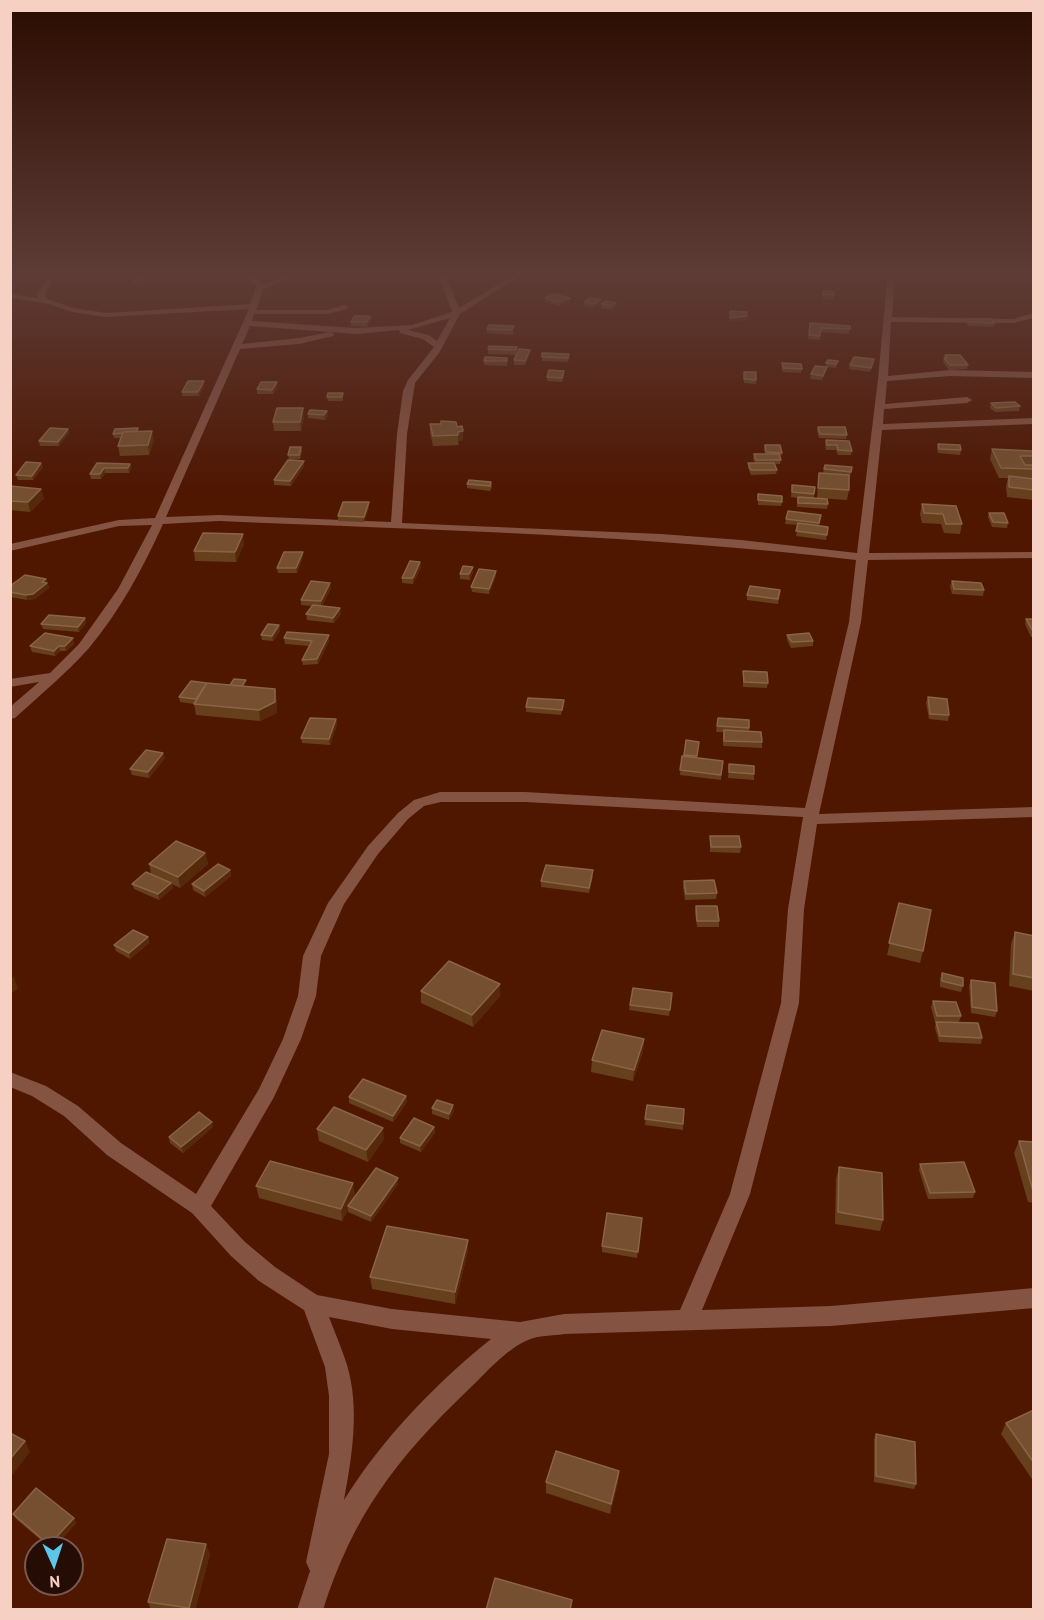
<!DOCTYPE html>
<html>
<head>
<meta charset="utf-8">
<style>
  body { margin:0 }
  #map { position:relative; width:1044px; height:1620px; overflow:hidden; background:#4f1600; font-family:"PT Sans",sans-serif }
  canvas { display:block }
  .frame { position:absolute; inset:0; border:12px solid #f5d0c3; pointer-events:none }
  .north { position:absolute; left:24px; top:1536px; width:60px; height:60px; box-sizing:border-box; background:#250c04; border:2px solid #785a50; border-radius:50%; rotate:177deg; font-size:16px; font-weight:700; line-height:24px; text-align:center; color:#f5d0c3 }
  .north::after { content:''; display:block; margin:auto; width:21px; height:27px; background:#5cc7e8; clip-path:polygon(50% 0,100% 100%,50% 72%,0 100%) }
</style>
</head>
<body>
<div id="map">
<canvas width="1044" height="1620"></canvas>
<div class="frame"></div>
<div class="north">N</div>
</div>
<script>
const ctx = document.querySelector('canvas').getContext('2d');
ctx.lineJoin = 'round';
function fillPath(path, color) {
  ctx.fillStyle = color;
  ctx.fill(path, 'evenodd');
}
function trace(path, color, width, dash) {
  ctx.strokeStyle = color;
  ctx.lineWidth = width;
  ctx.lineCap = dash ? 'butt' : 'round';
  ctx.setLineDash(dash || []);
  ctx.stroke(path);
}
fillPath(new Path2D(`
  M52,271H59L45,294L47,299L74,308L106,313L250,304L256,287L248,277L239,271L254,273L262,285L296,271H304L263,290L256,310H327L344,305L348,307L347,309L328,314H254L252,321L356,328L412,325L452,312L437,271H444L459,308L520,271H527L460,314L439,353L415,383L407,434L402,523L661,534L741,540L857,553L878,379L888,271H895L892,317L1013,319L1034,313V318L1013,323L891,322L888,376L950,370L1034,372V378L950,376L887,381L885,404L967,397L972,400L967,403L884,409L883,424L1034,418V424L882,430L869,553L1034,552V558L868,560L861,622L819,814L1034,807V817L817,824L804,909L799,1003L750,1194L702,1310L831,1306L1034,1288V1308L831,1326L564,1334C553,1336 538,1335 528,1340C505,1350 486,1373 468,1390C397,1458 353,1515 323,1610H297L310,1571L306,1562L329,1454V1396L325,1367L304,1310L259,1281L231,1256L192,1213L107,1155L64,1116L32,1096L10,1087V1072L46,1086L78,1106L121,1143L196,1194L259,1089L283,1039L298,996L303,956L328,903L368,846L398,813L414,800L440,792H525L805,808L849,622L856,560C645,535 432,530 219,521L163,524C143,568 120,611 89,648C67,673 40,695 15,718L10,719V707L39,682L10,687V679L50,673L79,644L118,589L152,525L119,526L10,551V544L119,520L155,518L249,309L106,317L72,312L49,304L10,298V294L38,298L37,294ZM450,318L437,341L429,335L408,330ZM250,326L330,332L299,338L242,344ZM399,330L400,333L423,339L434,347L408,380L403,391L397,434L391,522L219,515L166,517L240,349L299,344L333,336L334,334L331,332L356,334ZM441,802H525L803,817L788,909L781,1003L730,1194L680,1310L564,1314L520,1322L392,1309L317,1295L275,1267L245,1242L211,1206L274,1097L301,1039L316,996L321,956L344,904L378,854L408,819L424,806ZM329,1317L392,1329L491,1339C435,1384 382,1439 344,1500C352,1457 360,1408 347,1365C342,1349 335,1333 329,1317Z`), '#855341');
fillPath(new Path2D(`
  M115,271H144L138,274L116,272Z
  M353,271L354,279L337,280V272Z
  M391,271L414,275L415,278L393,280Z
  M561,276L576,279L570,282L560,280Z
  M131,279H148L149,283L142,286L131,283Z
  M823,291L834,295V299H823Z
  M545,298L570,302L560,306L545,302Z
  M601,300L600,304L594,308L584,306V302Z
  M616,303V307L612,310L601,308V304Z
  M370,316L371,320L367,327L351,326V322Z
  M967,319L995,323L994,327L968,326L966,323Z
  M810,323L850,326L849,334L820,332V340L808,339Z
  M487,329L514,331L513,335L487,333Z
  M517,347L516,355L488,354V349Z
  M530,354L525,365H514V360Z
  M945,355L968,365L967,369L949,370L943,362Z
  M542,357L569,358L568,362L542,361Z
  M507,358V366L484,365V361Z
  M838,361L836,368L827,367L822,380L810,379L811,374L826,367V363Z
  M782,363L802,369L801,373L782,372Z
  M873,364L870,372L849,369L850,365Z
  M744,372L756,380V384L744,383Z
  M564,375L562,382L547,381V377Z
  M204,385L199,396H182V392Z
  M277,387L273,394H257V389Z
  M343,393V401H328L327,397Z
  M991,403L1020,406L1019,411L995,412L990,408Z
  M308,414L328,416L325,420L308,418Z
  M304,417L301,431H274L273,422Z
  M430,424L457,427L463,440L458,441L459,445L433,446L430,433Z
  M818,427L847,435L846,439L819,438L817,431Z
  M68,429L69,433L59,446H40L39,441Z
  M139,431L154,440L149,455L120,456L118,446L121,438H114L113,434Z
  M826,440L852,451L851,455H838L836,450H826L825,445Z
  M938,444L961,450L960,455L938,453L937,448Z
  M765,445L782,453L781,457H780L781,460L780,464H775L777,470L776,474L751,475L748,468V463H755L753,459L754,454H765L764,449Z
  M301,447L302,451L300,459L289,460L288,455Z
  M992,449L1034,452V500L1007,497L1006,486L1008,478H999L990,459Z
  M41,463L43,467L33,480H18L16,475Z
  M97,463L130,464L131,468L129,473H105L101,479H91L90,474Z
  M825,465L852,467L850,477H849V490L847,500L817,498L819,473H823Z
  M304,466L291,486L274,485V480Z
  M491,482L492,487L490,491L467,488V484Z
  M792,485L814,494V498L828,504L827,509L797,507V498L791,497Z
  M10,486L44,498L30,512L10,510Z
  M758,494L782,502L781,506L758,505Z
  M369,502V507L364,522L338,521V516Z
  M922,504L962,524L960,534L944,533L941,524L922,523L920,514Z
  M989,513L1008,523L1007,528L992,527L988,517Z
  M821,515L819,526L828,527L826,540L796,536L798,525L785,524L786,519Z
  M244,544L236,562L195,561L194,551Z
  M303,557L297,573H278L277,568Z
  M421,567L413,584L402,583V578Z
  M473,567V572L470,580L460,579V574Z
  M496,576L489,594L472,592L471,587Z
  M46,579L49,588L35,599L27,600L10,597V586Z
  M952,581L984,590L983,596L952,594L950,586Z
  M331,588L322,606L341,614L334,623L307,620L306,614L312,606L301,605V600Z
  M780,590L778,604L747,600V595Z
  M85,618L86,623L79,632L43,629L41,624Z
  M1026,619H1034V637H1031L1025,624Z
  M279,625L280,631L273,641L262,640L261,635Z
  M787,635L813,641V646L791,648L787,640Z
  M284,638L329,641L318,664L303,665L302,660L309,646L285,644Z
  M74,644L66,651H60L55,656L32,652L30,646Z
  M743,671L768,683L767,688L743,687Z
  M230,685L247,686L246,687L277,700V713L260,721L196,715L194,704L180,702L179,697Z
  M928,697L949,715L948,721L929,719L926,703Z
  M563,706L561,715L526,712V707Z
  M718,718L749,720V731L762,742V748L723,746V732H716Z
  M336,719L337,725L330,745L302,743L301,738Z
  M686,740L699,742L697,758L723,761L721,780L680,775L682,756L683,757Z
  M165,758L149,778L132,775L130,769Z
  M729,764L754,774V780L728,778Z
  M710,836L741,847L740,853L710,852Z
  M205,853L208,864L180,888L172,884L173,888L159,900L134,889L132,884L151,874L149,864Z
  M230,870L231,876L205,897L193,890L192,884Z
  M593,876L589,893L541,887V881Z
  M684,881L717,893L716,899L685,900L683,887Z
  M899,903L923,951L920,963L887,955Z
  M696,906L719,921V927H697L695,912Z
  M1015,932L1034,936V991L1009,986L1011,944Z
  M148,937L149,943L130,959L116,951L114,945Z
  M942,973L963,986L961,992L940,987V979Z
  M971,980L997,1011L995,1017L971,1013L969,986Z
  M421,991L500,996L473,1027L421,1003Z
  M672,993L669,1016L629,1010L630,1005Z
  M933,1001L961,1016L959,1022H935L931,1007Z
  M936,1022L982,1038L981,1044L939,1042L935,1028Z
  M644,1039L643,1051L633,1081L591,1072L592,1060Z
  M406,1096L407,1102L393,1122L349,1103V1097Z
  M647,1105L684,1109L683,1130L645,1125Z
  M432,1108L454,1111L449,1120L432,1114Z
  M213,1127L183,1153L170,1143L169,1137Z
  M434,1127L435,1133L421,1152L400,1143V1138Z
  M317,1129L384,1139L368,1162L319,1141Z
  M1019,1141L1034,1142V1203L1028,1202L1014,1153Z
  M920,1164L975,1192L973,1198L928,1199L919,1170Z
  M839,1167L883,1220L880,1231L835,1224L836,1179Z
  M398,1178V1184L371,1222L348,1212V1209L342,1221L259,1198L256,1186L355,1194L353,1199Z
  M642,1218L637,1258L602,1252V1246Z
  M468,1240V1251L455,1304L372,1289L370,1277Z
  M1034,1410V1482L1001,1434L1006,1423Z
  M876,1434L916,1484L914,1489L874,1482V1440Z
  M619,1471L618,1482L610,1514L546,1493V1482Z
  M13,1514L74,1518L76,1523L54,1548H50L16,1519Z
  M210,1554L195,1610H151L148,1602Z`), '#66401d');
fillPath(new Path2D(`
  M138,271H144L138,274Z
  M576,275V279L570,282V278Z
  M148,279L149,283L142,286L141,282Z
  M570,298V302L560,306V302Z
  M601,300L600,304L594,308V304Z
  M616,303V307L612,310V306Z
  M370,316L371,320L367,327V322Z
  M747,316V320L730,322V318Z
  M530,350V354L525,365V361Z
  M204,381V385L199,396L198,392Z
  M277,382V387L273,394L272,390Z
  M303,408L304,417L301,431L300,422Z
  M327,411L328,416L325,420L324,415Z
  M68,429L69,433L59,446L58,442Z
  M152,431L154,440L149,455L148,445Z
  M463,431V440L458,441V432Z
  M304,461V466L291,486L290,481Z
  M41,463L43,467L33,480L32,476Z
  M130,464L131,468L129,473L128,468Z
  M104,468L105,473L101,479L100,474Z
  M41,489L44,498L30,512L28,502Z
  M369,502V507L364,522V517Z
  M243,534L244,544L236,562L235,552Z
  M303,552V557L297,573L296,568Z
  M420,562L421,567L413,584V578Z
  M473,567V572L470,580L469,574Z
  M496,571V576L489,594V589Z
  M46,579L49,588L35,599L27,600L26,595Z
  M330,583L331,588L321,607V601Z
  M340,608L341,614L334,623L333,618Z
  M85,618L86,623L79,632L78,627Z
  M279,625L280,631L273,641L272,636Z
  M329,635V641L318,664L317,659Z
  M73,638L74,644L66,651L65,646Z
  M59,646L60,651L55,656L54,651Z
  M275,689L277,700V713L260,721L259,710Z
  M336,719L337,725L330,745L329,739Z
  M163,753L165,758L149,778L148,772Z
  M205,853L208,864L180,888L178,877Z
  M230,870L231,876L205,897L204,891Z
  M171,883L173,888L159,900L158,894Z
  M148,937L149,943L130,959L129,953Z
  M14,977L18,989L10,994V979Z
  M500,984V996L473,1027L472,1015Z
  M644,1039L643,1051L633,1081L634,1070Z
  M406,1096L407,1102L393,1122V1116Z
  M453,1105L454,1111L449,1120V1114Z
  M212,1122L213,1127L183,1153L181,1147Z
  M434,1127L435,1133L421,1152L420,1146Z
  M383,1128L384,1139L368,1162L366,1150Z
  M398,1178V1184L371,1222V1216Z
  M353,1183L355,1194L349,1206H348V1209L342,1221L341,1209Z
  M468,1240V1251L455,1304V1292Z
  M25,1441L30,1452L10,1478V1459Z
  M619,1471L618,1482L610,1514L611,1504Z
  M74,1518L76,1523L54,1548H51L49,1545Z
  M206,1544L210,1554L195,1610H190L189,1608Z`), '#56290a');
const building = new Path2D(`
  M353,271L354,276H337V272Z
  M391,271H413L414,275L393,276Z
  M567,273L576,275L570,278L561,276Z
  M138,277L148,279L141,282L131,279Z
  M823,291L834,292V295H823Z
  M555,294L570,298L560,302L545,298Z
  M590,298L601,300L594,304L584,302Z
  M606,301L616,303L612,306L601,304Z
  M730,311L747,312V316L730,318Z
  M354,316H370L367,322H351Z
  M967,319H992L995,323L969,322Z
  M810,323L850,326V329L821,328L820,336L809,335Z
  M489,325L514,326L512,330L487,329Z
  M489,346L517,347L516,350L488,349Z
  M519,349L530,350L525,361L514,360Z
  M542,353L569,354L568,358L542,357Z
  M945,355H960L968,365H950L944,358H947Z
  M485,357L507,358V361H484Z
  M854,357L874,359L871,368L850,365Z
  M828,360L838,361L836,364L826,363Z
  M782,363L801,364L802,369L783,368Z
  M815,366L827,367L823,376L811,374Z
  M549,370L564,371L562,378L547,377Z
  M744,372H756V380L744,379Z
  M188,381H204L198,392H182Z
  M261,382H277L272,390L257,389Z
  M328,393H343L342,397H327Z
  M1015,402L1020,406L996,408L991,403Z
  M277,408H303L300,422H273Z
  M310,410L327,411L324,415L308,414Z
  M441,421L456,422L457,427L462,426L463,431L458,432V435L433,436L430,424H441Z
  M818,427H845L847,435L820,434Z
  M50,428L68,429L58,442L39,441Z
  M138,428L137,431L123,432V433L113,434L115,429Z
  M152,431L148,445L118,446L123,432Z
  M826,440L849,441L852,451L838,450L837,445H827Z
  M938,444L960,445L961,450L939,449Z
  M765,445H780L782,453L766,452Z
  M290,447H301L299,455H288Z
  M992,449L1033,451L1034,456H1020L1025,465H1034V469L1001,468Z
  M754,454H779L781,460H756Z
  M288,460L304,461L290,481L274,480Z
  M26,462L41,463L32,476L16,475Z
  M97,463L130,464L128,468H104L100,474H90Z
  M748,463H774L777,470H751Z
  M825,465L852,467L851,472L824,469Z
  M819,473L849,475V490L818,488Z
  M1009,476L1034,479V490L1009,487Z
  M469,480L491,482L490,486L467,484Z
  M792,485L815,487L814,494L792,492Z
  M10,486L41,489L28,502L10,501Z
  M758,494L782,496V502L758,500Z
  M798,497L827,499L828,504L798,503Z
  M343,502H369L364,517L338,516Z
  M922,504L956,506L962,524H946L943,514L924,513Z
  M788,511L821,515L819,523L786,519Z
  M989,513H1004L1008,523L993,522Z
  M798,523L828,527L827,535L796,531Z
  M203,533L243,534L235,552L194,551Z
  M284,552H303L296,568H277Z
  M410,561L420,562L413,578H402Z
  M463,566L473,567L469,574H460Z
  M479,569L496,571L489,589L471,587Z
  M25,575L46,579L42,582L47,583L33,594L26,595L10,592V586Z
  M311,581L330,583L321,601L301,600Z
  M952,581L981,583L984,590L954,589Z
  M750,586L780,590L778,599L747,595Z
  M313,605L340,608L333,618L306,614Z
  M49,615L85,618L78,627L41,624Z
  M1026,619H1034V631H1033Z
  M268,624L279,625L272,636L261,635Z
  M287,632L329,635L317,659L302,660L312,641L284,638Z
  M45,633L73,638L65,646H59L54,651L30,646Z
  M809,633L813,641L792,642L787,635Z
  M743,671L767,672L768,683L744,682Z
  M234,679L246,680L242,686L230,685Z
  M191,681L207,683L196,699L179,697Z
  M207,683L275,689V702L259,710L194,704Z
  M928,697L947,699L949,715L930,714Z
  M528,698L564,700L562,710L526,707Z
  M310,718L336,719L329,739L301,738Z
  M718,718L749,720V728L717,726Z
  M724,730L761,732L762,742L724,741Z
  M686,740L699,742L697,756L684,755Z
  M146,750L163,753L148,772L130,769Z
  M682,756L723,761L721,775L680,770Z
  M729,764L754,766V774L729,772Z
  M710,836H739L741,847H711Z
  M176,841L205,853L178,877L149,864Z
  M218,864L230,870L204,891L192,884Z
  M546,865L593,870L589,888L541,881Z
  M146,872L171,883L158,894L132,884Z
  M714,880L717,893L686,894L684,881Z
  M899,903L931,910L923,951L889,943Z
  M696,906H717L719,921H697Z
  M133,930L148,937L129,953L114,945Z
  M1015,932L1034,936V978L1013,974Z
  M449,961L500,984L472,1015L421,991Z
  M942,973L963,978V986L942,981Z
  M971,980L995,983L997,1011L972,1007Z
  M633,988L672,993L670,1010L630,1005Z
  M933,1001L956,1002L961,1016H937Z
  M936,1022L978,1023L982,1038L940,1036Z
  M602,1030L644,1039L634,1070L592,1060Z
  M363,1079L406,1096L393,1116L349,1097Z
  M437,1100L453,1105L449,1114L432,1108Z
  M647,1105L684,1109L683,1124L645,1119Z
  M334,1107L383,1128L366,1150L317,1129Z
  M199,1112L212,1122L181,1147L169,1137Z
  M414,1118L434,1127L420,1146L400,1138Z
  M1019,1141L1034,1142V1191H1033Z
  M270,1161L353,1183L341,1209L256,1186Z
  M964,1162L975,1192L930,1193L920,1164Z
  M839,1167L882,1173L883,1220L838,1212Z
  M376,1168L398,1178L371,1216L348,1206Z
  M607,1213L642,1218L638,1252L602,1246Z
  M387,1226L468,1240L455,1292L370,1277Z
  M1034,1410V1463L1006,1423Z
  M10,1433L25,1441L10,1459Z
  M876,1434L915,1442L916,1484L876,1476Z
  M556,1451L619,1471L611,1504L546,1482Z
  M36,1488L74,1518L49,1545L13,1514Z
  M167,1539L206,1544L189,1608L148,1602Z
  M495,1578L572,1600L570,1610H486Z`);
fillPath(building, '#754f2f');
trace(building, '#896446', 1.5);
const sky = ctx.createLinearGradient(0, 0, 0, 497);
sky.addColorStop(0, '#2b0c00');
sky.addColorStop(0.55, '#5d3c37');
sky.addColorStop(1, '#5d3c3700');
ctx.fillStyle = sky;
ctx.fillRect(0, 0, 1044, 497);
</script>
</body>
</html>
